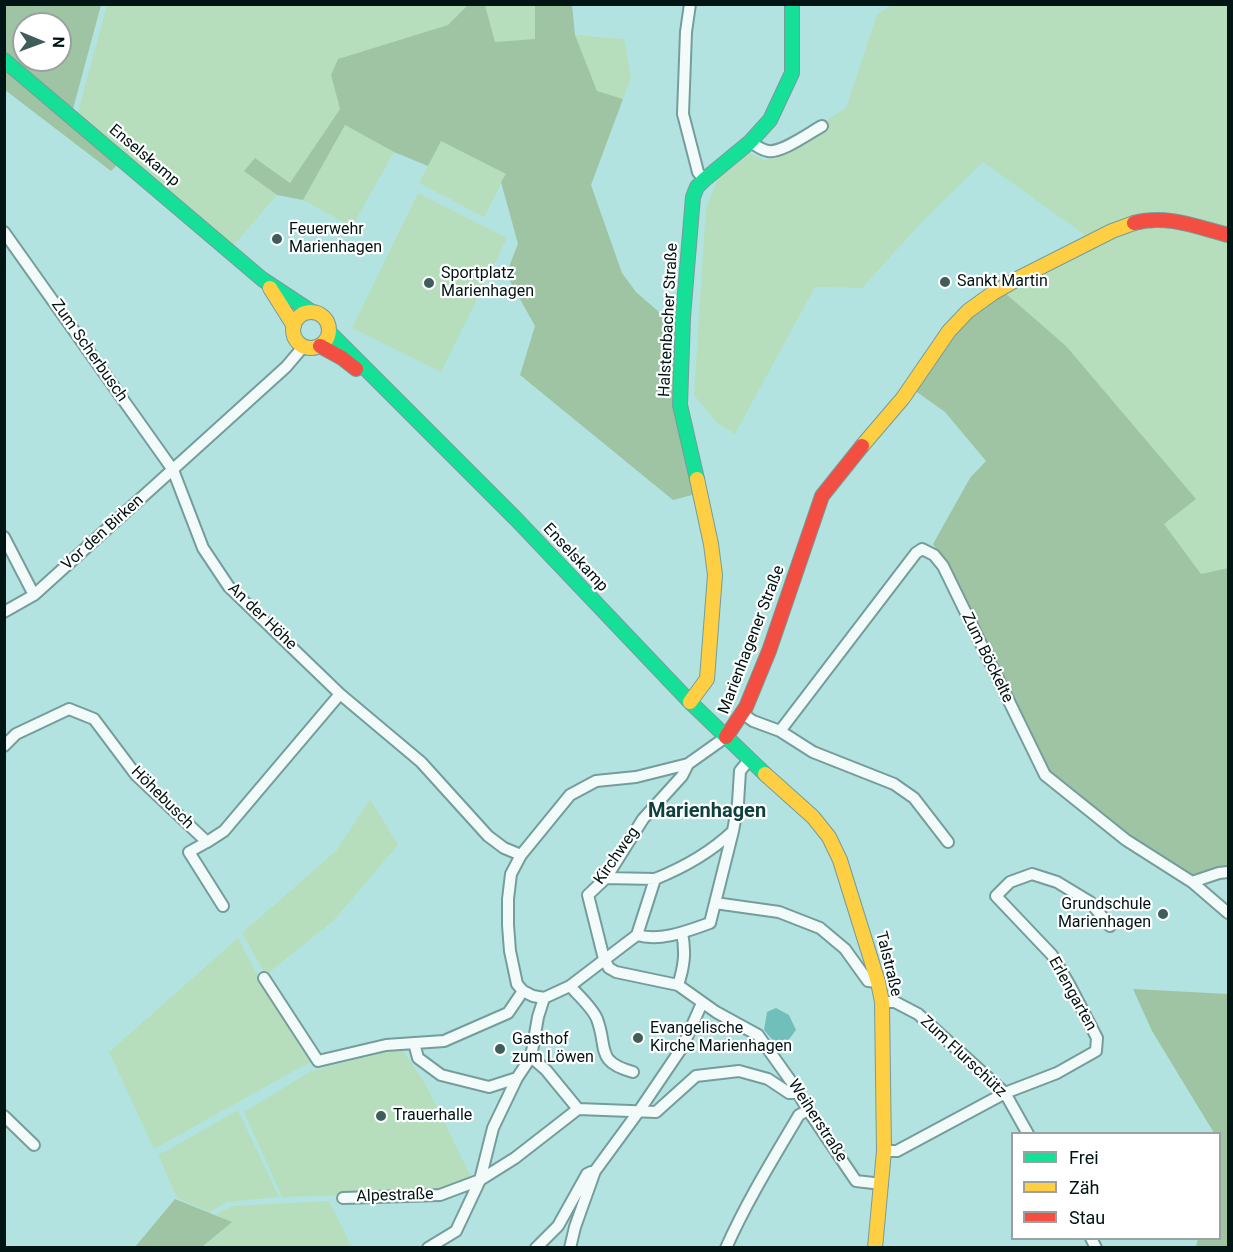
<!DOCTYPE html>
<html>
<head>
<meta charset="utf-8">
<style>
  body { margin:0 }
  #map { position:relative; width:1233px; height:1252px; overflow:hidden; background:#b2e3e0; font-family:Roboto,sans-serif }
  canvas { display:block }
  .frame { position:absolute; inset:0; border:6px solid #001514; pointer-events:none }
  .legend { position:absolute; left:1011px; top:1132px; width:210px; height:108px; box-sizing:border-box; background:#fff; border:2px solid #99a1a1; margin:0; padding:8px 10px; list-style:none; font-size:18px; color:#001514 }
  .legend li { display:flex; align-items:center; gap:12px; height:30px }
  .legend b { width:30px; border:2px solid #99a1a1 }
  .north { position:absolute; left:12px; top:12px; width:60px; height:60px; box-sizing:border-box; background:#fff; border:2px solid #99a1a1; border-radius:50%; rotate:91deg; font-size:16px; font-weight:700; line-height:24px; text-align:center; color:#001514 }
  .north::after { content:''; display:block; margin:auto; width:21px; height:27px; background:#3e5d5b; clip-path:polygon(50% 0,100% 100%,50% 72%,0 100%) }
</style>
</head>
<body>
<div id="map">
<canvas width="1233" height="1252"></canvas>
<div class="frame"></div>
<ul class="legend">
<li><b style="height:8px;background:#16e098"></b>Frei</li>
<li><b style="height:8px;background:#ffcf43"></b>Zäh</li>
<li><b style="height:8px;background:#f24e42"></b>Stau</li>
</ul>
<div class="north">N</div>
</div>
<script>
const ctx = document.querySelector('canvas').getContext('2d');
ctx.lineJoin = 'round';
function fillPath(path, color) {
  ctx.fillStyle = color;
  ctx.fill(path, 'evenodd');
}
function trace(path, color, width, dash) {
  ctx.strokeStyle = color;
  ctx.lineWidth = width;
  ctx.lineCap = dash ? 'butt' : 'round';
  ctx.setLineDash(dash || []);
  ctx.stroke(path);
}
function drawText(font, color, halo, rows, align = 'center') {
  ctx.font = font + ' Roboto,sans-serif';
  ctx.lineWidth = 4.5;
  ctx.setLineDash([]);
  ctx.textBaseline = 'middle';
  ctx.strokeStyle = halo;
  ctx.fillStyle = color;
  for (const [text, x, y, turn = 0] of rows) {
    ctx.save();
    ctx.translate(x, y);
    ctx.rotate((+turn || 0) * Math.PI / 180);
    ctx.textAlign = isNaN(turn) ? turn : align;
    if (halo) ctx.strokeText(text, 0, 0);
    ctx.fillText(text, 0, 0);
    ctx.restore();
  }
}
fillPath(new Path2D(`
  M894,4L1228,5V231L1164,214L1089,238L983,162L922,222L862,288L815,287L735,434L717,423L694,395L706,208L718,179L750,153L766,161L824,127L822,123L846,108L877,14Z
  M107,5H468L448,25L338,59L331,75L340,109L290,183L256,158L244,170L277,195L233,246L77,116Z
  M485,5H535V39L495,42Z
  M575,35L624,39L631,77L623,99L597,91Z
  M345,125L394,152L352,227L303,200Z
  M441,140L506,174L484,217L419,183Z
  M418,193L507,238L441,372L352,328Z
  M1166,225L1228,240V568L1201,574L1163,524L1196,499L1005,293L1121,232L1146,226Z
  M370,799L398,845L333,921L266,975L242,933L336,851Z
  M238,938L260,979L312,1061L154,1149L109,1052Z
  M401,1048L425,1083L472,1179L439,1192L282,1197L244,1112L311,1071Z
  M238,1110L279,1197L227,1202L210,1212L177,1198L158,1154L166,1151Z
  M329,1201L352,1247L202,1248L231,1222L216,1215L223,1210L233,1206Z`), '#b7debc');
fillPath(new Path2D(`
  M4,5H101L73,109L5,53ZM24,24H60V60H24Z
  M468,5H485L495,42L535,39V5H572L575,35L597,91L623,99L591,185L622,273L636,292L659,312L677,320L696,494L673,500L520,375L535,326L506,274L518,244L501,182L506,174L441,141L428,166L394,152L345,125L303,200L277,195L244,171L255,158L290,183L340,109L331,75L338,59L448,25Z
  M4,69L118,164L111,171L5,90Z
  M1005,293L1066,346L1196,499L1164,524L1201,574L1228,568V871L1192,881L1129,836L1048,771L958,584L933,544L970,478L986,461L945,412L914,390L948,339L974,314Z
  M1133,989L1228,994V1247H1196L1198,1239L1220,1238V1134L1214,1133L1152,1031Z
  M175,1199L232,1222L202,1247H135Z`), '#9ec4a3');
fillPath(new Path2D(`
  M776,1008L789,1015L796,1030L781,1050L764,1030L767,1012Z`), '#71bfba');
const street = new Path2D(`
  M690,4L686,32L683,114L698,172L704,180
  M750,142C756,145 761,150 768,151C782,153 809,133 822,126
  M4,232L173,470L203,548L229,587L340,694L421,762L488,836L504,848L521,855
  M4,537L34,595
  M4,612L34,595L286,367L303,347
  M743,714L753,721L780,731L813,752L894,784L914,798L948,842
  M780,731L916,553L922,549L934,555L943,566L1045,775L1126,840L1192,882L1228,913
  M726,737L688,764L636,777L596,781L570,795L521,855L511,874L508,899V925L510,951L517,984L523,991L533,996L544,998L570,986L637,935L655,879C685,867 710,853 733,831
  M4,746L16,734L69,709L94,719L136,775L207,842L224,831L340,694
  M688,764L682,776L643,819L606,878L588,895L604,959L609,968L616,972L678,985L716,1012L758,1035L790,1080L808,1110L856,1181L882,1184
  M207,842L189,852L223,906
  M606,878L655,879
  M1192,882L1219,873L1228,872
  M715,903L779,912L820,928L845,949L868,981L878,982
  M637,935C661,942 687,931 710,923L733,831L738,803L740,771L749,760
  M264,978L318,1061L386,1045L444,1041L508,1013L523,991
  M678,985C684,967 686,952 682,933
  M570,986C578,995 592,1007 597,1019C608,1048 595,1062 633,1072
  M882,1002H895L918,1014L1005,1093L1028,1134
  M414,1043L418,1058L441,1075L489,1087L517,1078
  M531,1057L546,1070L578,1109
  M4,1116L34,1145
  M884,1151H897L1005,1093L1057,1073L1096,1051L1097,1038L1069,984L1052,955L996,896L1010,882L1032,874L1057,882L1090,902L1110,926
  M343,1198L440,1195L480,1180L515,1158L578,1109L656,1112L696,1076L739,1071L768,1079L789,1093H798
  M1091,1238L1096,1248
  M428,1248L456,1231L480,1180L493,1128L517,1078L531,1057L538,1017L544,998
  M536,1248L558,1226L587,1174L591,1172
  M570,1248L575,1227L595,1171L639,1111L683,1046L702,1003
  M726,1248C747,1201 773,1159 799,1115L808,1110`);
const fast = new Path2D(`
  M4,60L262,279L312,312
  M329,332L516,519L690,702L765,774
  M697,479L680,405L683,317L693,197L697,187L704,180L750,142L770,120L792,73V4`);
const slow = new Path2D(`
  M270,288L294,326
  M293 330a18 18 0 1 1 36 0a18 18 0 1 1-36 0Z
  M862,446L903,398L949,331L968,311L993,293L1021,277L1112,231L1134,223
  M690,702L707,679L715,575L711,544L697,479
  M765,774L813,817L829,837L840,860L878,982L882,1002L884,1151L875,1248`);
const jam = new Path2D(`
  M1134,223C1166,214 1197,227 1228,235
  M320,346L342,358L356,369
  M726,737L746,707L769,651L822,496L862,446`);
trace(street, '#749d9b', 14);
trace(fast, '#749d9b', 16);
trace(slow, '#749d9b', 16);
trace(jam, '#749d9b', 16);
trace(street, '#f3fbfa', 10);
trace(fast, '#16e098', 14);
trace(slow, '#ffcf43', 14);
trace(jam, '#f24e42', 14);
for (const [x, y, r, color] of [
  [277,239,6,"#3e5d5b"],
  [945,282,6,"#3e5d5b"],
  [429,283,6,"#3e5d5b"],
  [1163,914,6,"#3e5d5b"],
  [638,1038,6,"#3e5d5b"],
  [500,1049,6,"#3e5d5b"],
  [381,1116,6,"#3e5d5b"]
]) {
  const dot = new Path2D();
  dot.arc(x, y, r, 0, 2 * Math.PI);
  ctx.fillStyle = color;
  ctx.fill(dot);
  trace(dot, '#fff', 2);
}
drawText('16px', '#001514', '#fff', [
  ["Enselskamp",144,156,40],
  ["Halstenbacher Straße",669,320,-87],
  ["Zum Scherbusch",89,351,55],
  ["Vor den Birken",103,533,-42],
  ["Enselskamp",575,558,47],
  ["An der Höhe",262,617,44],
  ["Marienhagener Straße",752,640,-69],
  ["Zum Böckelte",987,658,64],
  ["Höhebusch",162,798,45],
  ["Kirchweg",617,856,-55],
  ["Talstraße",888,964,76],
  ["Erlengarten",1072,994,61],
  ["Zum Flurschütz",963,1057,43],
  ["Weiherstraße",817,1121,57],
  ["Alpestraße",395,1196,-2]
]);
drawText('16px', '#001514', '#fff', [
  ["Feuerwehr",289,230],
  ["Marienhagen",289,248],
  ["Sportplatz",441,274],
  ["Marienhagen",441,292],
  ["Sankt Martin",957,282],
  ["Grundschule",1151,905,"right"],
  ["Marienhagen",1151,923,"right"],
  ["Evangelische",650,1029],
  ["Kirche Marienhagen",650,1047],
  ["Gasthof",512,1040],
  ["zum Löwen",512,1058],
  ["Trauerhalle",393,1116]
], 'left');
drawText('bold 20px', '#0e403e', '#fff', [
  ["Marienhagen",707,812]
]);
</script>
</body>
</html>
